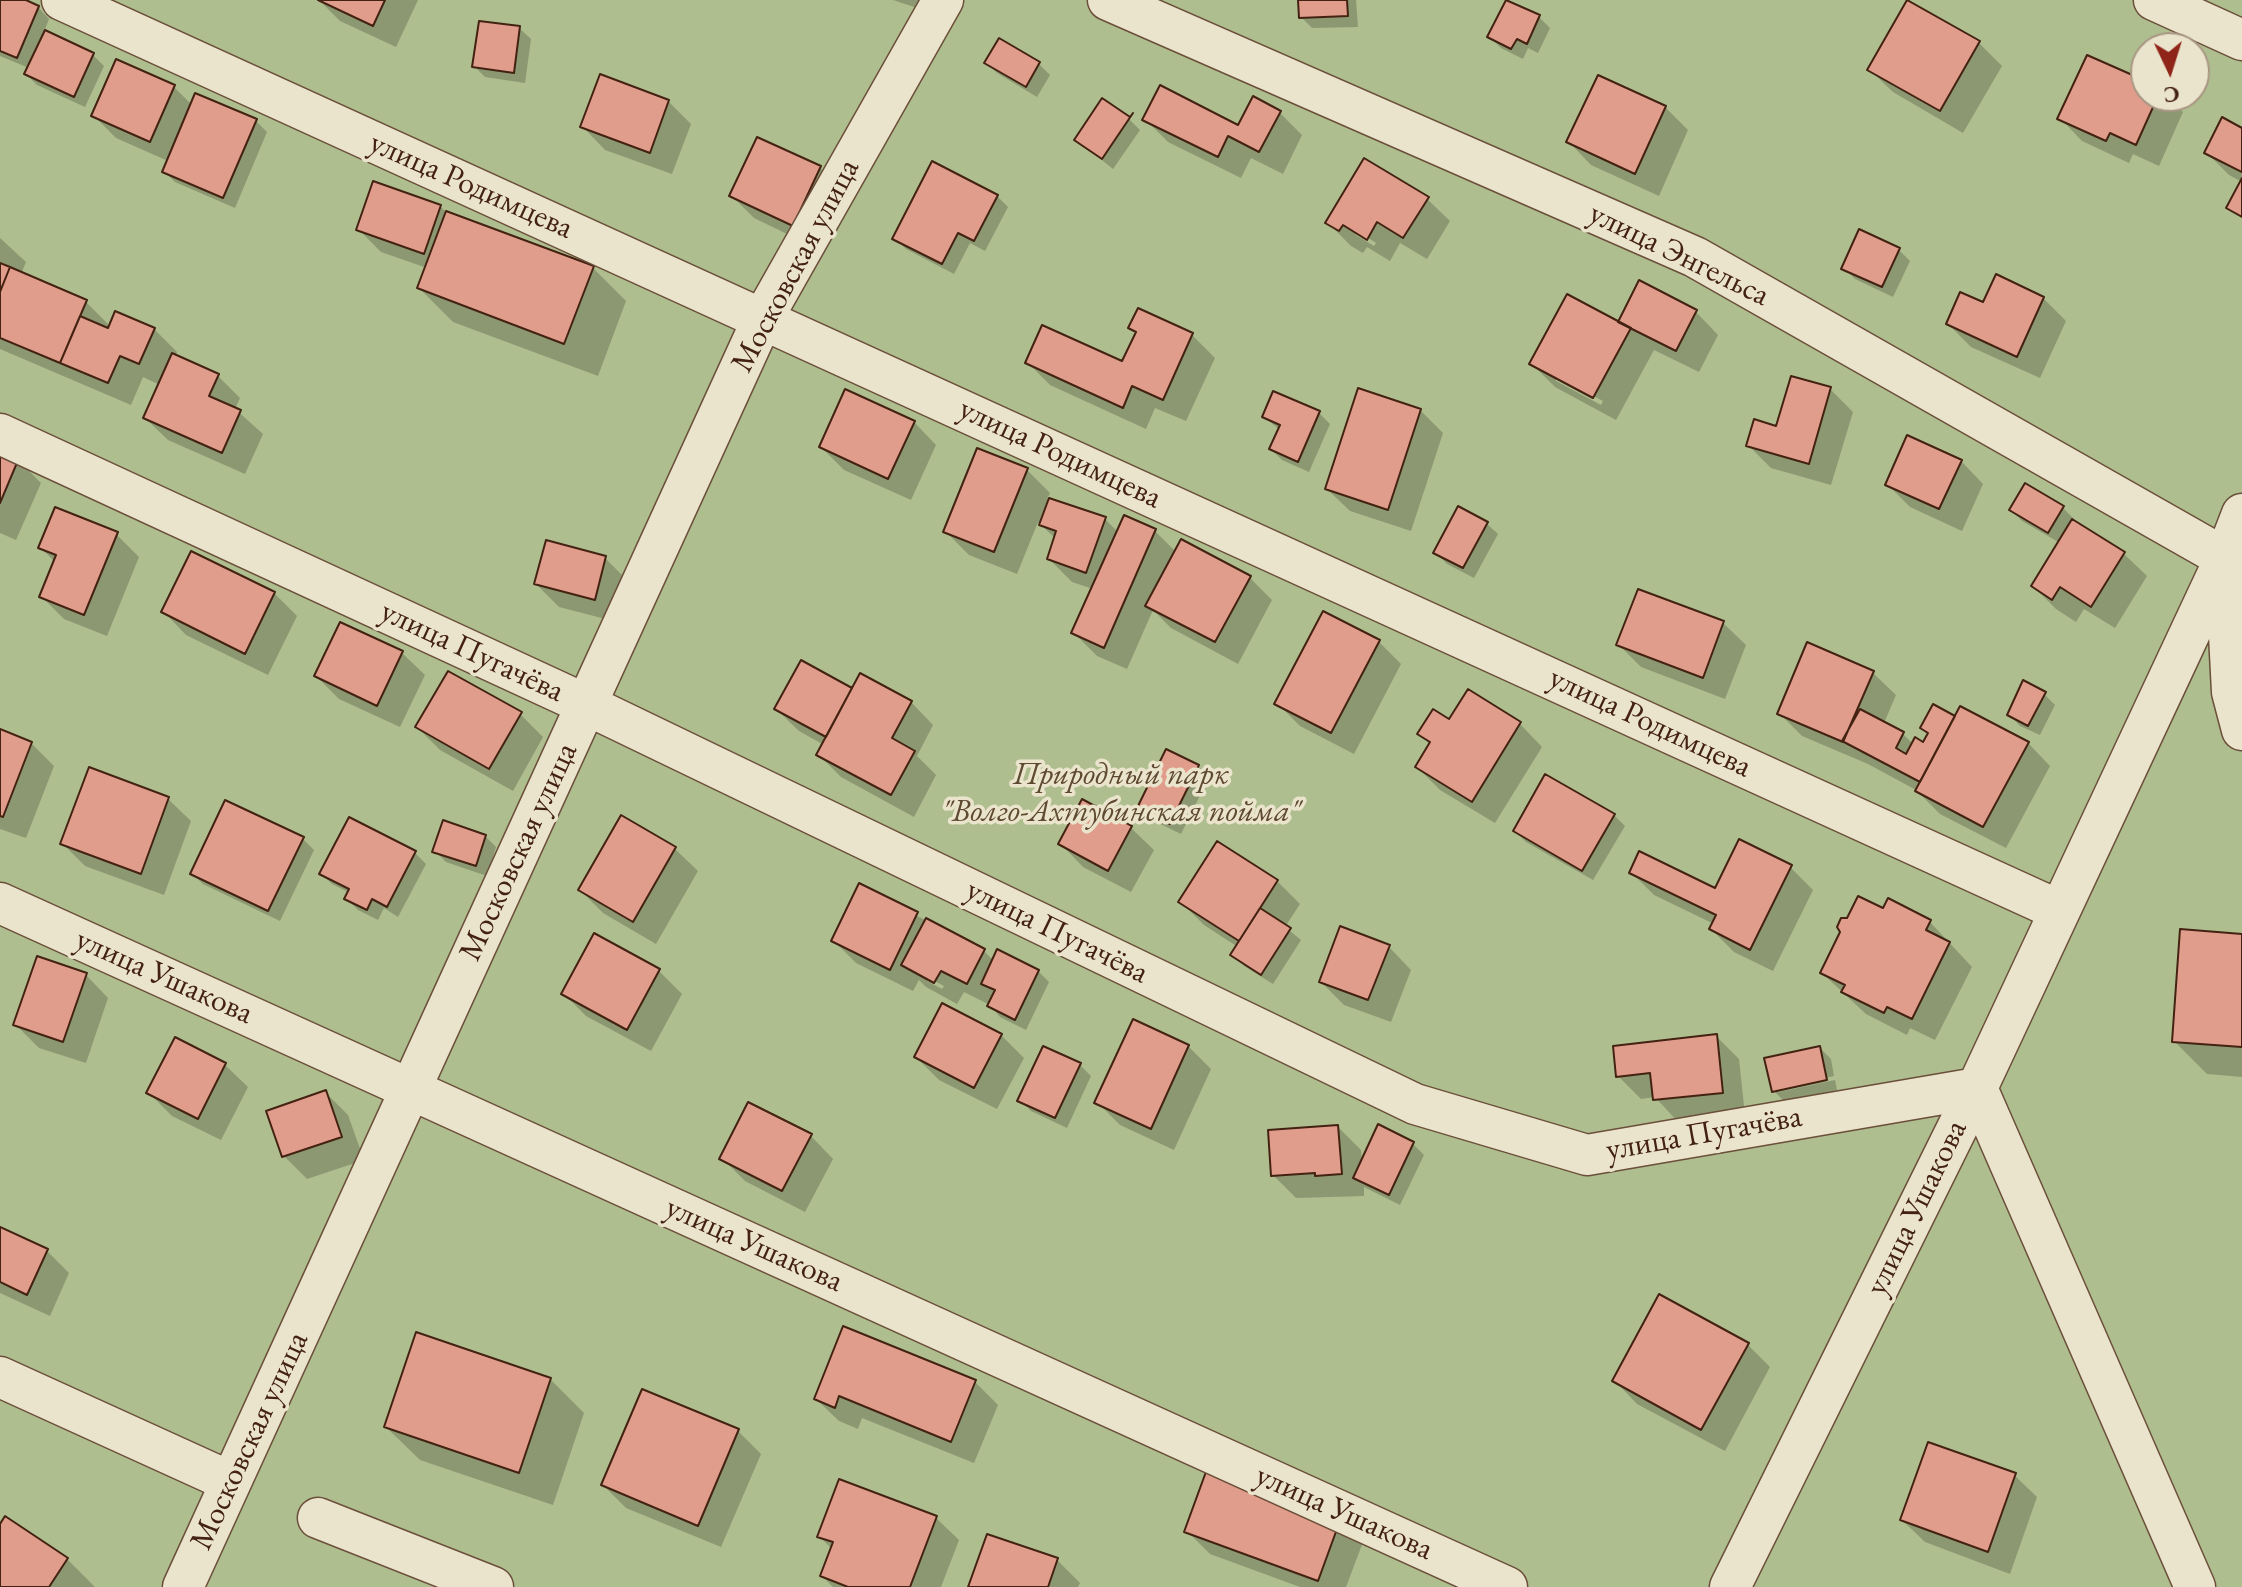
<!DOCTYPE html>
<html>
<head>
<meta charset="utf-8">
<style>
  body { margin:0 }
  #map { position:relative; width:2242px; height:1587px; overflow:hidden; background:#e0d6b1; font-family:"EB Garamond",serif }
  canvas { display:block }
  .north { position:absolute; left:2130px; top:32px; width:80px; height:80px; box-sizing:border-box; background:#ebe4cc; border:2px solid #a89682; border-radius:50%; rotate:176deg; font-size:22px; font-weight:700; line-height:32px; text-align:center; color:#442212 }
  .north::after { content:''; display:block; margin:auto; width:28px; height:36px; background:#8f2418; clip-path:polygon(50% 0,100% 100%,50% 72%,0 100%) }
</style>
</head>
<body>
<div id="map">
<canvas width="2242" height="1587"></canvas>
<div class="north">С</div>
</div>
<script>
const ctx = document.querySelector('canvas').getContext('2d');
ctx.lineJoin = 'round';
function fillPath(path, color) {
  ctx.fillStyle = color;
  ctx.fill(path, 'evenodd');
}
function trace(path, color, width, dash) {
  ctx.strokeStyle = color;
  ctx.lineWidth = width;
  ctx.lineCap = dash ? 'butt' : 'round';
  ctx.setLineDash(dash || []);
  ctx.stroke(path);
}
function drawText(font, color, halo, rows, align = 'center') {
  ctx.font = font + ' "EB Garamond",serif';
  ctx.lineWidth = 7;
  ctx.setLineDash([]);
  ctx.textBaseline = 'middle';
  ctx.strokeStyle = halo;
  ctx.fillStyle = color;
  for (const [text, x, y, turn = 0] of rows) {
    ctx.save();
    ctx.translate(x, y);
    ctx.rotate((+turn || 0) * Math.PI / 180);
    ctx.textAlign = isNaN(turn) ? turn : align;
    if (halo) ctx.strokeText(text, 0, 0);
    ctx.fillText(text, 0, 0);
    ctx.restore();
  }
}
fillPath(new Path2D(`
  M0,0H2242V1587H0ZM2146,48H2194V96H2146Z`), '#aebe8f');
fillPath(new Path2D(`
  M0,0H21L38,7L49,19L44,32L93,55L104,66L85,107L37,85L26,74L29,68L0,56Z
  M319,0H418L396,47L340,21Z
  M893,0H933L929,12Z
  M1300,0H1356L1358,27L1312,28L1301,17Z
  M1507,1L1539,17L1550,28L1538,53L1528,48L1523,59L1501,48L1490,37Z
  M1909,2L1979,43L2002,66L1963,133L1893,92L1870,70Z
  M519,28L531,39L525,83L485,77L474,66Z
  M1000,40L1039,64L1050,75L1037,97L997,73L986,62Z
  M2146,83V96H2167L2183,112L2159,166L2133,154L2129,163L2082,141L2060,118Z
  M174,87L192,105L256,121L267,132L235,208L175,182L164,171L168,161L116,138L94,116Z
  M668,101L691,124L672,174L605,150L583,127Z
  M1665,107L1688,130L1659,196L1591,165L1569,142Z
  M1280,113L1302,135L1283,174L1251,158L1241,178L1168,142L1145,119L1239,127Z
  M1129,119L1140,130L1113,169L1077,140Z
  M2242,130V182L2229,175L2206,152Z
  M820,168L843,191L816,248L754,218L732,196Z
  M997,196L1008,207L985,251L970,243L954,274L906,249L895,238Z
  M1427,199L1450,221L1427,259L1400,243L1390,261L1367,247L1363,253L1351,246L1328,223ZM1356,230L1376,243L1374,246L1356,235Z
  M440,206L447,213L593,268L626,301L598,376L453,322L419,288L427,268L381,252L358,229Z
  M0,238L26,262L21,274L86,302L111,327L154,329L177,352L175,357L217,375L240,398L235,409L263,434L245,474L168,440L145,418L160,385L143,377L131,405L0,349Z
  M1899,250L1910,261L1893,297L1855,279L1844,268Z
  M2043,298L2066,321L2040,378L1971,347L1948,324L1984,305Z
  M1139,310L1192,335L1215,358L1186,421L1155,408L1146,429L1050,385L1028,363L1123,364L1137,334L1131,328Z
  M1696,312L1718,335L1699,372L1654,350L1616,420L1555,387L1532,364L1619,324ZM1556,376L1603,401L1601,405L1556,381Z
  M1830,389L1853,412L1831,485L1771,468L1748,445L1778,429Z
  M1274,393L1319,413L1330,424L1309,472L1282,460L1271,449L1280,430L1264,417Z
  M1420,410L1443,433L1411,531L1350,511L1327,489Z
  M914,422L936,445L911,500L844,470L821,447Z
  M0,452L18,460L41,483L16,540L0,533Z
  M1961,461L1983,484L1962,531L1910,507L1887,484Z
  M1027,470L1050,493L1047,499L1105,519L1118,532L1155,531L1176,552L1249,577L1272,600L1238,664L1171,628L1153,610L1127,669L1097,656L1074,633L1093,589L1072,582L1049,559L1056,539L1038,522L1017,574L969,555L946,532Z
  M2063,508L2074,519L2072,522L2124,554L2147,576L2115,628L2084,609L2076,622L2056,609L2033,586L2060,543L2022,521L2011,510Z
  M1486,523L1498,534L1474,578L1447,564L1436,553Z
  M116,534L139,557L107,636L64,619L41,596L55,562L40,547Z
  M605,558L628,581L617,622L559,607L536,584Z
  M274,593L297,616L268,675L186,635L164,612Z
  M1723,623L1746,645L1725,699L1641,667L1618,644Z
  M1379,642L1401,664L1354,754L1300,726L1277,703Z
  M402,653L425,675L400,727L339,699L316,676Z
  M1873,673L1896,695L1884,723L1903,734L1913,744L1924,745L1929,735L1923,728L1956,719L2028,743L2050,766L2006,848L1940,814L1916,790L1868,764L1802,736L1779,713Z
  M853,690L911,702L933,725L917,756L936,775L914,817L841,777L819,755L824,745L799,731L776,709Z
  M2044,694L2055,705L2040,735L2020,726L2009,714Z
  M520,714L543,737L513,791L440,750L417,727Z
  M1449,722L1520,724L1542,747L1495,823L1440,790L1417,767L1430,745L1420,734Z
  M0,731L31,743L54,766L26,838L0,829Z
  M1198,766L1209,777L1181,834L1150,819L1139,808Z
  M168,799L191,821L164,895L85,866L62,843Z
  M1614,815L1625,826L1593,880L1526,842L1515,831Z
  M1131,828L1154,850L1131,892L1083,867L1061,844Z
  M485,836L496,847L487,876L446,862L435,851Z
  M303,839L314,850L280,921L203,884L192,873Z
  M675,849L698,871L656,944L603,913L580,890Z
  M415,853L426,864L398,917L384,908L378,920L358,910L347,899L350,893L332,884L321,873Z
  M1790,867L1813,890L1773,971L1734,952L1711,929L1714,924L1654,895L1631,872L1716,891Z
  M1277,881L1300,904L1285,927L1301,940L1273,984L1244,966L1233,955L1238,947L1204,925L1181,902Z
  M860,886L984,951L994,961L1038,971L1049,982L1026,1030L1000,1017L990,1005L964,992L957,1004L926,987L919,980L913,991L856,963L833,940ZM927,977L944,986L942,989L927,981Z
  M1883,911L1929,921L1972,967L1935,1040L1910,1028L1907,1035L1866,1014L1822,973Z
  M2242,936V1077L2207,1074L2174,1041Z
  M1389,947L1411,970L1391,1022L1344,1005L1321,982Z
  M659,971L682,994L651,1051L586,1016L563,993Z
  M86,975L108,998L86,1063L39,1048L16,1025Z
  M1001,1035L1024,1058L997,1109L939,1080L916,1057Z
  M1716,1036L1739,1059L1745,1115L1678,1122L1655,1097L1641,1099L1618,1076Z
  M1188,1046L1211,1069L1174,1150L1120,1125L1097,1102Z
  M1820,1048L1831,1059L1834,1076L1779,1088V1092L1835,1080L1837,1090L1785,1102L1774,1091Z
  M225,1065L248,1087L221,1140L172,1116L149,1093Z
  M1080,1065L1091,1076L1067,1128L1031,1111L1020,1100Z
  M325,1092L348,1115L364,1160L307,1179L284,1156Z
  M1338,1127L1361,1150L1362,1163L1413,1144L1424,1155L1400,1205L1364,1187V1196L1296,1198L1273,1175Z
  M811,1136L833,1159L805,1212L745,1181L722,1158Z
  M0,1229L47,1251L69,1273L50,1316L0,1293Z
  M844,1328L975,1382L998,1405L974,1463L862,1418L858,1429L839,1421L816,1399Z
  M1747,1344L1770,1367L1725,1451L1637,1404L1615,1381Z
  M550,1379L584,1413L553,1505L420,1460L386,1427Z
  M738,1431L761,1454L721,1547L626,1508L603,1485Z
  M1209,1471L1363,1542L1346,1587H1300L1210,1554L1187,1531Z
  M2014,1475L2037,1497L2010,1574L1925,1542L1902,1520Z
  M936,1518L959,1540L941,1587H833L822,1576L832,1549L819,1536Z
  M0,1527L67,1559L95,1587H0Z
  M1057,1560L1080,1583L1078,1587H971Z`), '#0003');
const building = new Path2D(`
  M0,0H26L39,6L17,58L0,51Z
  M318,0H385L373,26Z
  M1298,0H1347L1348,16L1299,18Z
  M1506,0L1540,15L1527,44L1517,39L1511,49L1487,37Z
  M1907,0L1980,41L1940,111L1867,70Z
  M479,21L520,26L514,73L472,67Z
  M45,30L94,53L74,97L24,74Z
  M999,38L1040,62L1026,87L984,63Z
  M2087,55L2146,81V96H2158L2136,145L2110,133L2106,141L2057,119Z
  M116,59L175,85L150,142L91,116Z
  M600,74L669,100L650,153L580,127Z
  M1598,75L1666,106L1635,174L1566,142Z
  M1160,85L1238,125L1253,96L1281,111L1259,152L1228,136L1218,157L1142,120Z
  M195,93L257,119L223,198L162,172Z
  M1102,98L1130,117L1133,113L1102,159L1074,140Z
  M2222,117L2242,128V172L2204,153Z
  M757,137L821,166L793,226L729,196Z
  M1364,158L1429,197L1403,238L1377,222L1367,240L1343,225L1339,231L1325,223Z
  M932,161L998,195L974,241L958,233L942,264L892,239Z
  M2242,178V217L2226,208Z
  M373,181L441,205L424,254L356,230Z
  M446,211L594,266L564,344L417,288Z
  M1859,229L1900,248L1882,287L1841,269Z
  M0,263L10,267L0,292Z
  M10,267L87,300L60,363L0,338V292Z
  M1996,274L2044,297L2017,357L1946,324L1960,292L1983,302Z
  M1639,280L1697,310L1676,351L1618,322Z
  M1567,294L1631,328L1593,398L1529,364Z
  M1138,308L1193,333L1163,400L1132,386L1123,408L1025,363L1042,325L1122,361L1136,332L1128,328Z
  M115,311L155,328L139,364L120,356L108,383L60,363L80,316L108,328Z
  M172,353L219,374L209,396L241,410L222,453L143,418Z
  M1791,376L1831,387L1809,464L1746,446L1754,419L1776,426Z
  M1358,388L1421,409L1388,510L1325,489Z
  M845,389L915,421L888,479L819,447Z
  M1273,391L1320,411L1298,462L1269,449L1280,425L1262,417Z
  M1907,435L1962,460L1939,509L1885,485Z
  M977,448L1028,468L994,552L943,532Z
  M0,450L19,458L0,503Z
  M2025,483L2064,506L2048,533L2009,510Z
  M1049,498L1106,517L1086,573L1047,559L1056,531L1039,525Z
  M1458,506L1488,522L1463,568L1433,553Z
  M55,507L118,532L84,615L39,597L56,555L38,548Z
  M1124,515L1156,529L1104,648L1071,633Z
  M2072,519L2125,552L2091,607L2060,587L2052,600L2031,586Z
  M1181,539L1251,576L1215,642L1145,606Z
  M546,540L606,556L595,600L534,584Z
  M191,551L275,592L245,654L161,612Z
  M1638,589L1724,621L1703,678L1616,645Z
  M1323,611L1380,640L1331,733L1274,704Z
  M340,622L403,651L377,706L314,676Z
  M1807,642L1874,671L1843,742L1777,714Z
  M801,660L852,688L826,737L774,709Z
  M448,671L522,712L489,769L415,727Z
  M860,673L912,701L892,738L915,751L891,795L816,755Z
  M2023,680L2046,692L2028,726L2007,715Z
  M1468,689L1521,722L1472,802L1415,767L1430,742L1417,734L1433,709L1449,719Z
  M1933,704L1955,716L1920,782L1842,741L1860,709L1904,732L1896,748L1906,754L1915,737L1923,742L1928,733L1920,728Z
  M1960,706L2029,742L1983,827L1915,791Z
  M0,729L32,742L3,817L0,816Z
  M1166,749L1199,765L1170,824L1137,808Z
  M89,767L169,797L141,874L60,844Z
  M1545,774L1615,814L1582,871L1513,831Z
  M1082,799L1132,826L1108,871L1058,844Z
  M225,800L304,837L268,911L190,874Z
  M621,815L676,847L633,922L578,890Z
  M349,817L416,851L387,907L372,899L367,910L344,899L349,889L319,874Z
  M443,820L486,835L476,866L432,852Z
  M1739,839L1792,865L1750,950L1709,929L1716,915L1629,873L1639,851L1715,888Z
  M1217,841L1278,880L1239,941L1178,902Z
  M859,883L918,912L890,970L831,941Z
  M1858,896L1883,908L1888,898L1931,920L1926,930L1950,942L1912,1019L1887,1007L1884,1013L1841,992L1845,985L1820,973L1840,932L1837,927L1841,918H1847Z
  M1260,908L1291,928L1261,975L1230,955Z
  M926,918L985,949L967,984L941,971L934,983L901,965Z
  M1340,926L1390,945L1368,1000L1319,982Z
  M2180,929L2242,934V1047L2172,1042Z
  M594,933L660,969L627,1030L561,994Z
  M997,949L1039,970L1015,1020L987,1006L995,990L981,984Z
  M37,956L87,973L63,1042L13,1025Z
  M942,1003L1002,1034L974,1088L914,1057Z
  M1133,1019L1189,1045L1151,1129L1094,1103Z
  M1717,1034L1723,1093L1653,1100L1650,1073L1616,1077L1613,1046Z
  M175,1037L226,1063L198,1119L146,1093Z
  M1043,1046L1081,1063L1055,1118L1017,1101Z
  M1820,1046L1827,1080L1772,1092L1764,1058Z
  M326,1090L342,1137L282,1157L266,1111Z
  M748,1102L812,1134L782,1191L719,1159Z
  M1378,1124L1414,1142L1389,1195L1353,1178Z
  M1338,1125L1342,1174L1315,1176V1173L1271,1176L1268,1130Z
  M0,1227L48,1249L27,1295L0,1282Z
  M1659,1294L1749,1343L1701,1430L1612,1381Z
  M843,1326L976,1380L951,1442L839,1396L835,1408L814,1399Z
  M416,1332L551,1378L519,1473L384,1427Z
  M642,1389L739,1429L698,1526L601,1485Z
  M1928,1442L2016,1473L1988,1552L1900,1520Z
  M1207,1469L1341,1518L1318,1581L1184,1532Z
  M839,1479L937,1516L910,1587H848L820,1576L833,1542L817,1537Z
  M5,1516L68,1558L49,1587H0V1524Z
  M987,1534L1058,1558L1048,1587H968Z`);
fillPath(building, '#e19d8b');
trace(building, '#442212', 2);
const minor = new Path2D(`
  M62,0L2058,910
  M1108,0L1695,257L2225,558L2232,692L2242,730
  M2154,0L2242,40
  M0,434L587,705L1415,1104L1587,1155L1977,1088L2225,558L2242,514
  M0,903L1507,1587
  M1977,1088L2195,1587
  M0,1377L231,1482
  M318,1518L493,1587
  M183,1587L763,318L943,0
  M1730,1587L1977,1088`);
trace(minor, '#6b4f3a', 43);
trace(minor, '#ebe4cc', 40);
drawText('32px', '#442212', '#ebe4cc', [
  ["улица Родимцева",471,186,24],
  ["улица Энгельса",1679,255,26],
  ["Московская улица",796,266,-62],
  ["улица Родимцева",1060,454,25],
  ["улица Пугачёва",472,652,25],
  ["улица Родимцева",1650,723,25],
  ["Московская улица",519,852,-65],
  ["улица Пугачёва",1057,932,26],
  ["улица Ушакова",164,977,24],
  ["улица Пугачёва",1704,1134,-10],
  ["улица Ушакова",1917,1208,-64],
  ["улица Ушакова",754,1245,24],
  ["Московская улица",250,1441,-65],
  ["улица Ушакова",1344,1513,24]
]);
drawText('italic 32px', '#5e4931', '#ebe4cc', [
  ["Природный парк",1121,775],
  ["\"Волго-Ахтубинская пойма\"",1121,812]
]);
</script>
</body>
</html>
